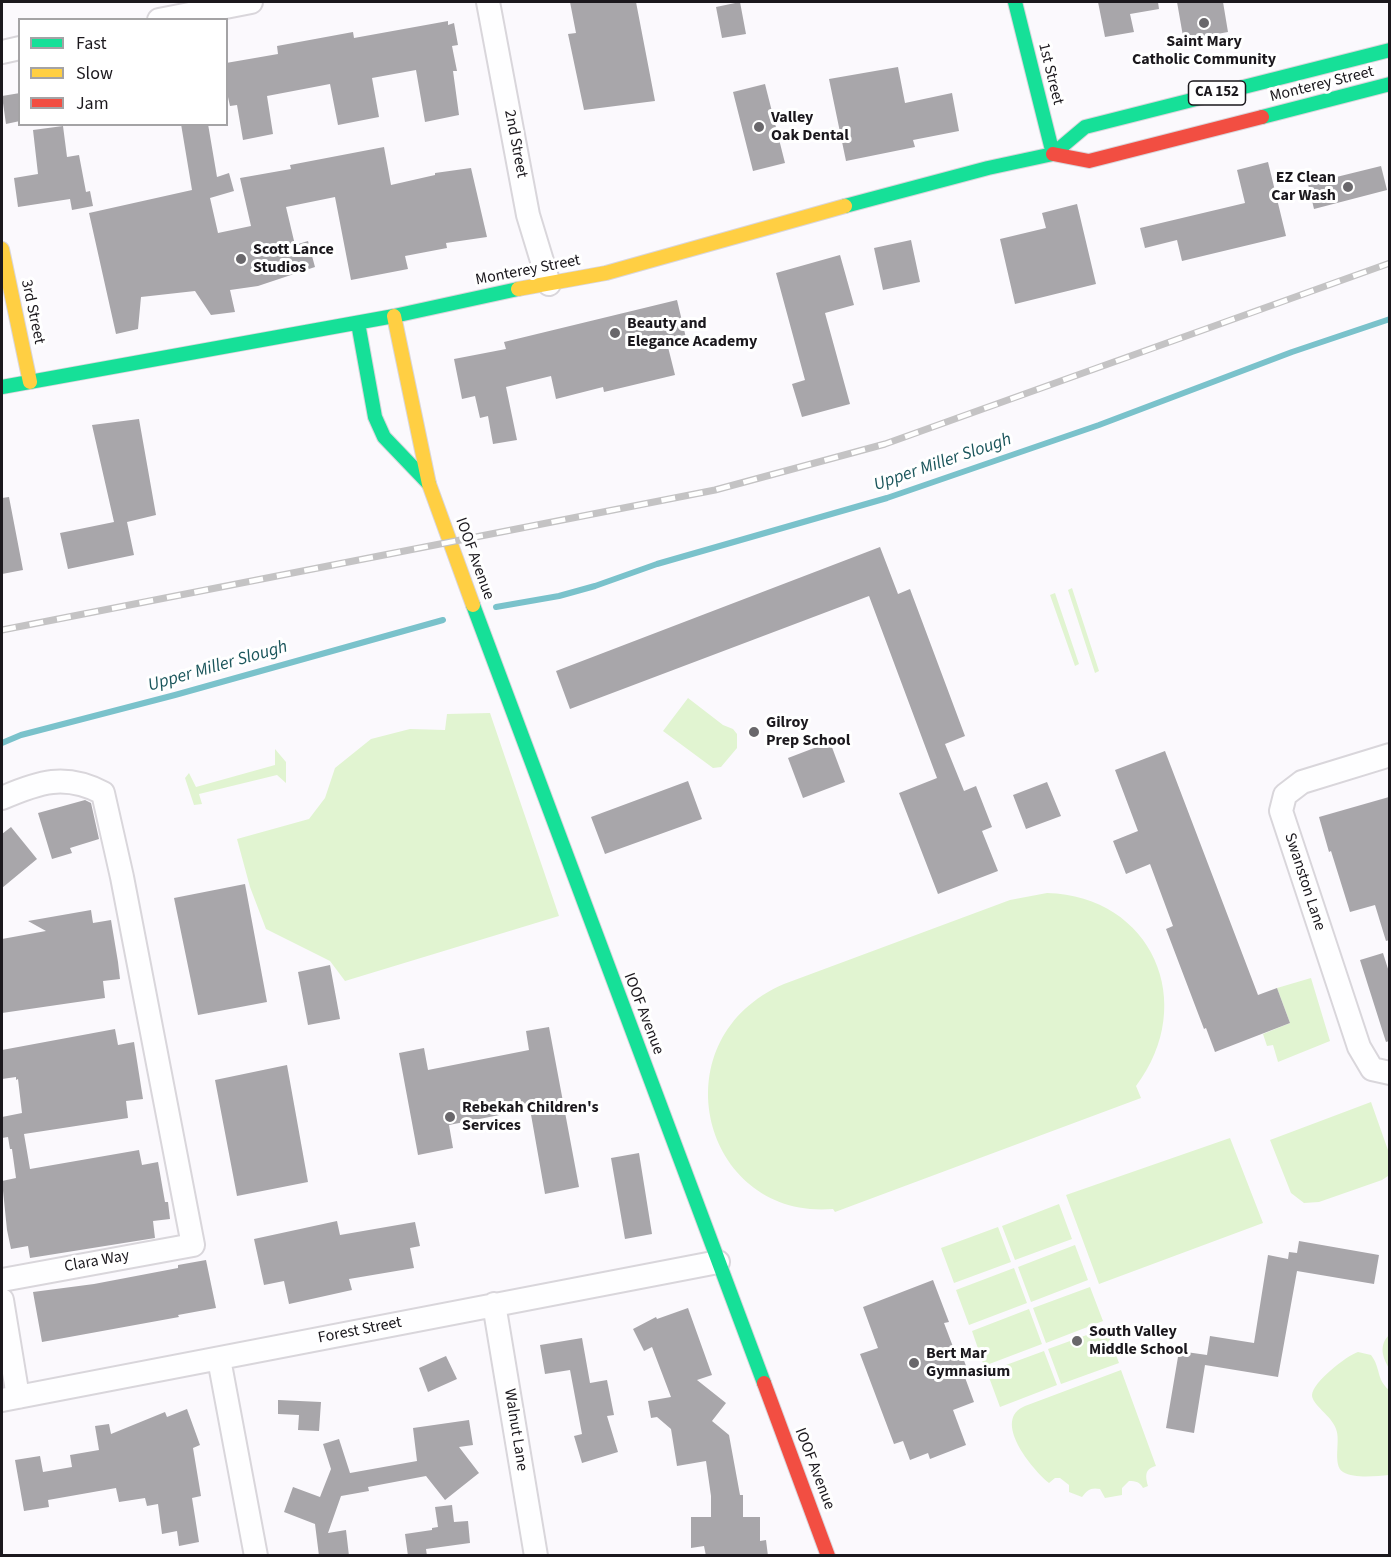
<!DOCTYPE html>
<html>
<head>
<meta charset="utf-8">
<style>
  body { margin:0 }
  #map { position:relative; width:1391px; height:1557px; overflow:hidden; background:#fbf9fd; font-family:"Source Sans 3",sans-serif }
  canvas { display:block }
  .frame { position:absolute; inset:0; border:3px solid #1b181d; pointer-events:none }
  .legend { position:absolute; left:18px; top:18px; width:210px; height:108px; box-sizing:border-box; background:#fff; border:2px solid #a4a3a5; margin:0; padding:8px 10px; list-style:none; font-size:18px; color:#1b181d }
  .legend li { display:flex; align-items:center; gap:12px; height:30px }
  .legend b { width:30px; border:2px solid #a4a3a5 }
</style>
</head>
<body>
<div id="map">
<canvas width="1391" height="1557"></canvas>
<div class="frame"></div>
<ul class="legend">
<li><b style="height:8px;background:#16e098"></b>Fast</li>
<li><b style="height:8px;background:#ffcf43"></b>Slow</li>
<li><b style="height:8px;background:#f24e42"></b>Jam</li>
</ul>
</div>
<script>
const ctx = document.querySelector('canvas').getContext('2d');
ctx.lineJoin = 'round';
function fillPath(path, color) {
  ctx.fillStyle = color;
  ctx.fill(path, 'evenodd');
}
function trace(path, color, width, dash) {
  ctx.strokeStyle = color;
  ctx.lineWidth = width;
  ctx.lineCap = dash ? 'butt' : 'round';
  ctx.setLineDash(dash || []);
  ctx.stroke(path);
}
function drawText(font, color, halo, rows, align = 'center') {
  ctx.font = font + ' "Source Sans 3",sans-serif';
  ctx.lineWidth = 6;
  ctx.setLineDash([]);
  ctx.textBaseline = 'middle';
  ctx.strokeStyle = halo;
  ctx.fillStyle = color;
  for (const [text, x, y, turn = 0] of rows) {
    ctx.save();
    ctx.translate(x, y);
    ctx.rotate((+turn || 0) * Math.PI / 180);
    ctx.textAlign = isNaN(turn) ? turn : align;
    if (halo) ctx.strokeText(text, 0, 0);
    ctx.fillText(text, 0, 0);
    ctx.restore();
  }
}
fillPath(new Path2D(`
  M1072,588L1099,671L1095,673L1068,590Z
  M1055,593L1079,664L1075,666L1050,595Z
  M688,698L723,725L733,729L737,734V748L721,767L713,768L663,731Z
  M490,713L559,916L345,981L330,961L266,929L250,887L237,839L309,819L325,798L335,768L371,739L410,729L445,730L447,714Z
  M275,749L286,762V783L277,775L199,794L202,804L194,805L185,778L189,773L196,787L275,765Z
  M1047,893C1152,896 1199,1003 1136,1086L1141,1098L835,1212L833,1209C702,1220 656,1039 784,984L1010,900Z
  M1311,978L1330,1041L1278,1062L1273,1045L1267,1046L1263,1034L1290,1023L1277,988Z
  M1371,1102L1389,1153L1388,1176L1382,1180L1319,1202L1304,1203L1291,1193L1270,1140Z
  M1230,1138L1263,1223L1099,1284L1066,1195Z
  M1059,1204L1072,1239L1015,1260L1002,1226Z
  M998,1227L1011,1262L954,1283L941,1248Z
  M1075,1245L1088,1280L1031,1302L1018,1267Z
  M1014,1268L1027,1303L969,1325L956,1290Z
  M1090,1287L1103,1321L1046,1343L1033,1308Z
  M1029,1309L1042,1344L984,1366L972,1331Z
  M1106,1328L1119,1363L1061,1384L1048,1349Z
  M1389,1335V1368C1382,1357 1379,1345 1389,1335Z
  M1044,1351L1057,1385L1000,1407L987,1372Z
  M1358,1352L1371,1355C1381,1368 1376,1379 1389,1390V1475C1377,1476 1355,1479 1343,1472C1332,1465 1341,1441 1336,1429C1332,1416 1312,1405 1312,1395C1313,1382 1346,1356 1358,1352Z
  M1121,1370L1156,1466C1145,1469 1145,1475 1148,1486L1143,1488C1140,1482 1136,1481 1129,1481L1122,1488V1495L1105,1498L1100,1489C1091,1487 1087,1490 1082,1497L1069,1492V1485L1060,1478H1055L1049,1483C1032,1469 991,1420 1025,1406Z`), '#e1f4d1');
trace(new Path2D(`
  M496,607L559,596L595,586L657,564L887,498L1099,425L1292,352L1390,319
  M2,743L21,735L175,695L443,620`), '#7ac2cb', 6);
fillPath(new Path2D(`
  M570,2H636L655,101L584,110L568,34L576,33Z
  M740,2L746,34L722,38L716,7Z
  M1098,2H1158L1159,9L1130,14L1134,32L1105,37Z
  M1177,2H1223L1228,32L1217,34L1219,43L1198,47L1197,39L1184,42Z
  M448,21V25L454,23L458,45L452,46L457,71H453L459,115L425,122L416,70L372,78L379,117L338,125L330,84L267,96L273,134L243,140L237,105L230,106L226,88V63L278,54L277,46L353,32L354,38Z
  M898,67L905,103L952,93L959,131L913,140L915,147L846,161L829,79Z
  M765,84L785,163L753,171L733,92Z
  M20,93V121L6,124L2,96Z
  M181,124H208L217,177L229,173L234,191L210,198L218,233L251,226L240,178L291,169L290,165L384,147L391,185L435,175V173L471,168L487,237L446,243L447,248L405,256L408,269L351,280L335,197L286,207L295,245L308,241L315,267L258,286L230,290L235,312L211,315L195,291L141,297L138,329L116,334L89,213L192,190Z
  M63,126L67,157L79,155L86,192L90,191L93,206L72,210L70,199L18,207L14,178L38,174L33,130Z
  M1268,162L1286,236L1182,261L1177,240L1145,248L1140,228L1245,203L1237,170Z
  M1381,166L1387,190L1314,209L1308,184Z
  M1077,204L1096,284L1015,304L1000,239L1046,228L1042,213Z
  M911,240L920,282L883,290L874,248Z
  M840,255L854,305L825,313L850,404L802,417L792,384L805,380L776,273Z
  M677,300L687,342L668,347L675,375L604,392L603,387L556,399L551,376L506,387L517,440L493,444L488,416L480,418L475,396L462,399L454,359L506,349L504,342Z
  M139,419L156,515L127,522L134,555L68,569L60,533L114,522L92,425Z
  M9,497L23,570L2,574V498Z
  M880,547L898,594L910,589L965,736L945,744L964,791L976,786L992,827L982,831L998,871L938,894L899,793L937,778L869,596L570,709L556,671Z
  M830,742L845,782L803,798L788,758Z
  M1165,751L1258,995L1277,988L1290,1023L1215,1052L1206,1028L1204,1029L1166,929L1173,926L1150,864L1126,874L1113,841L1138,831L1115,770Z
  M688,781L702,819L605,854L591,817Z
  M1047,782L1061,816L1026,829L1013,795Z
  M1389,797V940L1386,941L1375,905L1350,912L1331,851L1329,852L1319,817Z
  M85,800L91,803L99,839L70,848L72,853L52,859L38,813Z
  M11,827L37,859L2,888V834Z
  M245,884L267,1002L198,1015L174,898Z
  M91,910L93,923L111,920L118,962L120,979L103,981L105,998L2,1013V939L46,931L28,921Z
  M1383,953L1389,972V1041L1386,1042L1360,960Z
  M330,965L340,1019L308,1025L298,972Z
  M549,1027L579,1187L545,1194L530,1109L449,1125L453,1148L418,1155L399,1053L424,1048L428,1070L529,1050L526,1031Z
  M115,1029L118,1045L134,1042L143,1099L126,1101L128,1118L24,1134L30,1169L139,1150L142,1165L158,1162L165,1202H168L170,1219L153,1221L155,1238L30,1258L28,1246L11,1249L7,1230L2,1181L16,1178L12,1149H10L8,1137L2,1138V1117L22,1113L18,1079L16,1080V1077L2,1079V1050Z
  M287,1065L308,1182L237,1196L215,1080Z
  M639,1153L652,1234L625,1239L611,1158Z
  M337,1221L340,1235L415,1222L420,1246L410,1248L414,1268L349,1279L352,1290L289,1304L284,1281L264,1285L254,1239Z
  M1299,1241L1379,1255L1374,1284L1297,1271L1278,1377L1205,1365L1194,1433L1166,1428L1179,1351L1207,1355L1210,1336L1254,1343L1268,1255L1288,1259L1289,1252L1297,1253Z
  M206,1260L216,1308L178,1315L179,1317L42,1342L33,1292L94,1284L178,1268V1265Z
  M933,1280L949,1322L944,1323L955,1352L960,1350L968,1371L963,1372L974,1402L953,1410L966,1445L930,1459L928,1453L910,1460L903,1441L894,1444L860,1354L878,1348L863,1307Z
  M688,1308L712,1375L697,1380L726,1403L712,1421L729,1435L740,1495H743V1517H760V1541L766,1540L768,1556H706L704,1546L691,1548V1517H711V1496L706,1461L677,1466L671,1429L657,1417L651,1418L648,1401L671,1397L652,1347L644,1351L633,1329L656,1317L657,1319Z
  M582,1338L590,1383L607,1380L614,1415L607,1416L618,1452L582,1463L574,1436L582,1434L570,1370L545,1374L540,1345Z
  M446,1356L457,1379L428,1392L419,1368Z
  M278,1400L321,1402L319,1431L298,1430L299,1415L278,1414Z
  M187,1409L200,1445L193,1448L201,1496L192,1498L199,1542L179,1546L177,1531L162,1534L158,1504L147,1506L145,1498L119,1502L116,1488L48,1500L49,1507L24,1511L15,1460L40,1456L43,1472L72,1467L70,1455L99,1450L95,1426L109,1424L111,1434L165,1412L167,1417Z
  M469,1420L473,1445L459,1447L479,1473L445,1500L426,1476L368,1487L369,1491L341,1496L328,1533L346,1530L349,1556H319L315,1524L284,1512L293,1487L320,1497L331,1469L323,1444L339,1439L350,1473L417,1461L413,1428Z
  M452,1505L454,1522L468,1521L470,1543L426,1549L427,1556H408L405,1534L432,1530V1528L438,1527L435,1507Z`), '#a8a6aa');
const street = new Path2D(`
  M488,2L528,215L549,284
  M159,20L251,2
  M2,52L20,48
  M1390,755L1302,782L1285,795L1281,811L1359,1047L1372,1069L1390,1073
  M2,798C39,782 65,773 103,793L122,877L193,1245L2,1280
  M2,1300L18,1397
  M494,1304L536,1556
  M219,1359L256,1556
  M2,1400L718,1262`);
const fast = new Path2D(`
  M1015,2L1053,154
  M1262,117L1390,84
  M1053,154L1085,127L1390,50
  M845,206L988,168L1053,154
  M358,323L375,417L384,437L429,484
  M2,387L394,316L518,289
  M473,605L764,1383`);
const slow = new Path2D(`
  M2,249L30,382
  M518,289L606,273L845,206
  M394,316L429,484L473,605`);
const jam = new Path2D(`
  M1053,154L1089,161L1262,117
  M764,1383L828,1556`);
trace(street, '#d9d6db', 26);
trace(fast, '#d9d6db', 16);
trace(slow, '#d9d6db', 16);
trace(jam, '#d9d6db', 16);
trace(street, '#fefeff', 22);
trace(fast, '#16e098', 14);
trace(slow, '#ffcf43', 14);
trace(jam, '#f24e42', 14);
const rail = new Path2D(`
  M2,630L715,490L885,444L1390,263`);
trace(rail, '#c4c3c4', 7);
trace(rail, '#fff', 4.5, [14]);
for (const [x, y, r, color] of [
  [1204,23,6,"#69676b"],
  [759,127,6,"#69676b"],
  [1348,187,6,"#69676b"],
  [241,259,6,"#69676b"],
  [615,333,6,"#69676b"],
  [754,732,6,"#69676b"],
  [450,1117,6,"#69676b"],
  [1077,1341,6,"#69676b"],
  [914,1363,6,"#69676b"]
]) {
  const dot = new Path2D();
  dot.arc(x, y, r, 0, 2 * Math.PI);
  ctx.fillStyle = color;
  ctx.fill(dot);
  trace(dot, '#fff', 2);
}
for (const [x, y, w] of [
  [1217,93,57]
]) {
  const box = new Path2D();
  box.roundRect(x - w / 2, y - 12, w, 24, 4.5);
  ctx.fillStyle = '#fff';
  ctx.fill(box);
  trace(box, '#1b181d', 1.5);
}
drawText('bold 15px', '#1b181d', null, [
  ["CA 152",1217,93]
]);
drawText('bold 16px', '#1b181d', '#fff', [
  ["Saint Mary",1204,42,"center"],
  ["Catholic Community",1204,60,"center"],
  ["Valley",771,118],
  ["Oak Dental",771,136],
  ["EZ Clean",1336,178,"right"],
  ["Car Wash",1336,196,"right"],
  ["Scott Lance",253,250],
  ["Studios",253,268],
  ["Beauty and",627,324],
  ["Elegance Academy",627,342],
  ["Gilroy",766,723],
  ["Prep School",766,741],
  ["Rebekah Children's",462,1108],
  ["Services",462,1126],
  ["South Valley",1089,1332],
  ["Middle School",1089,1350],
  ["Bert Mar",926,1354],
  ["Gymnasium",926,1372]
], 'left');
drawText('16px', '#1b181d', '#fff', [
  ["1st Street",1050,74,76],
  ["Monterey Street",1322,85,-14],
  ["2nd Street",515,144,79],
  ["Monterey Street",528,271,-11],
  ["3rd Street",32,312,78],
  ["IOOF Avenue",474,559,70],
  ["Swanston Lane",1304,882,72],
  ["IOOF Avenue",643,1014,69],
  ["Clara Way",97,1262,-10],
  ["Forest Street",360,1331,-11],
  ["Walnut Lane",515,1430,81],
  ["IOOF Avenue",814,1469,69]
]);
drawText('italic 18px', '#1a555b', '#fff', [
  ["Upper Miller Slough",943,463,-19],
  ["Upper Miller Slough",218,667,-16]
]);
</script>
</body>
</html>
